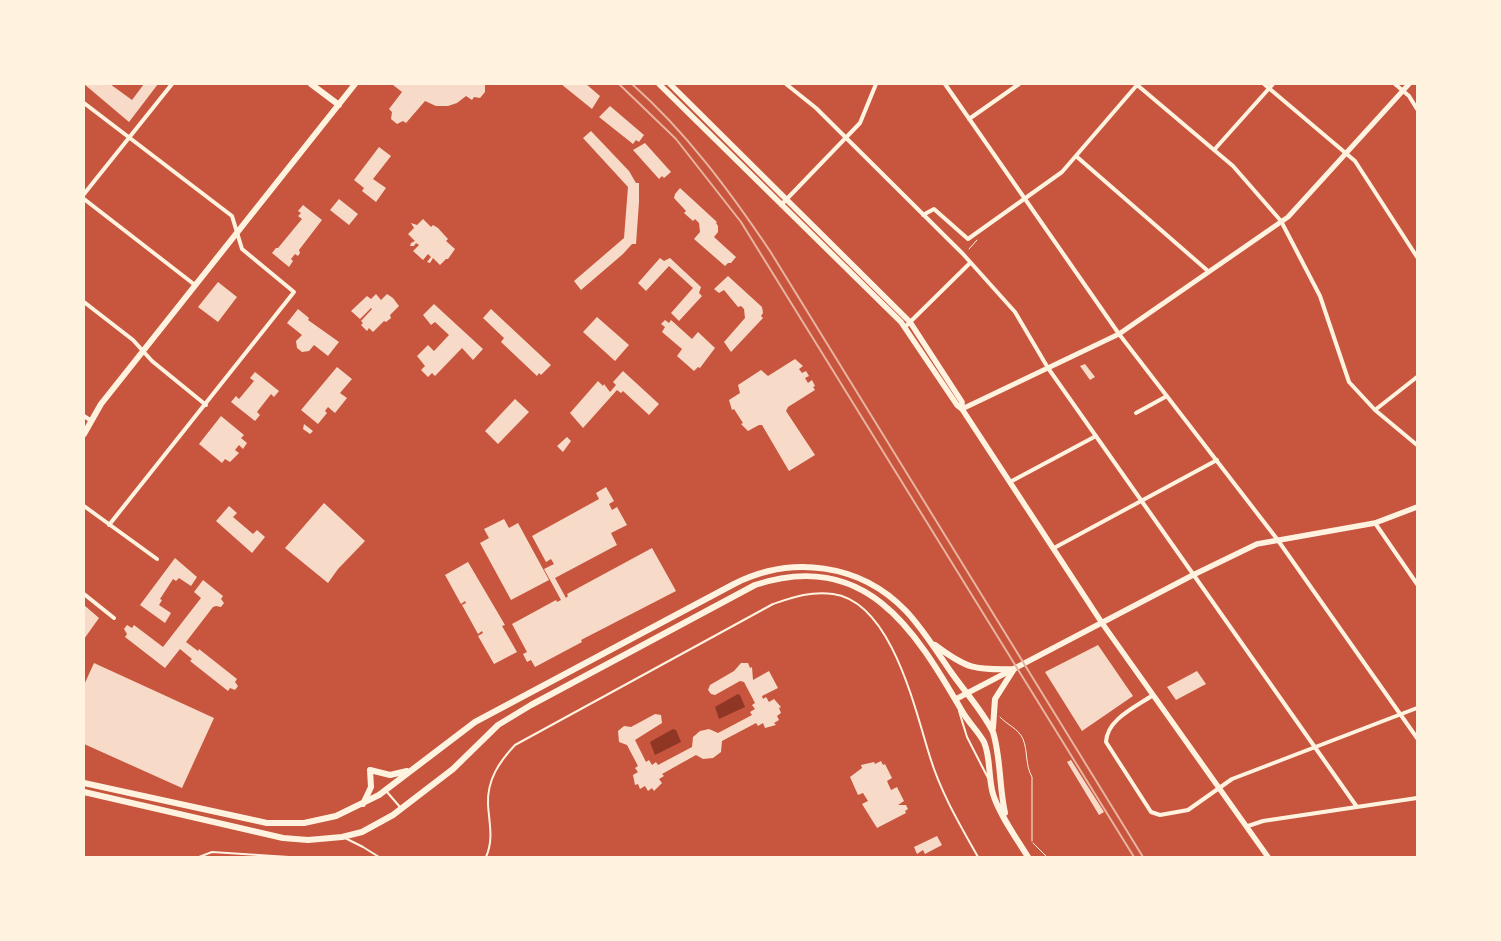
<!DOCTYPE html>
<html>
<head>
<meta charset="utf-8">
<style>
  body { margin:0 }
  #map { position:relative; width:1501px; height:941px; overflow:hidden; background:#c8553d; font-family:"Public Sans",sans-serif }
  canvas { display:block }
  .frame { position:absolute; inset:0; border:85px solid #fff3e0; pointer-events:none }
</style>
</head>
<body>
<div id="map">
<canvas width="1501" height="941"></canvas>
<div class="frame"></div>
</div>
<script>
const ctx = document.querySelector('canvas').getContext('2d');
ctx.lineJoin = 'round';
function fillPath(path, color) {
  ctx.fillStyle = color;
  ctx.fill(path, 'evenodd');
}
function trace(path, color, width, dash) {
  ctx.strokeStyle = color;
  ctx.lineWidth = width;
  ctx.lineCap = dash ? 'butt' : 'round';
  ctx.setLineDash(dash || []);
  ctx.stroke(path);
}
fillPath(new Path2D(`
  M738,694L740,695L745,707L719,719L715,707Z
  M673,729L676,730L681,742L655,755L650,742Z`), '#8f3625');
fillPath(new Path2D(`
  M84,84H110L132,100L144,84H158L129,122Z
  M394,84H485V92L480,98L474,97L472,100L466,96L457,103L448,106H436L425,101L406,123L403,121L397,124L391,119L392,112L389,109L402,92L393,85Z
  M561,84H586L600,96L592,109Z
  M610,106L644,135L639,142L636,140L633,144L599,117Z
  M591,131L629,171L636,183H639V202L636,244H632L623,254L581,290L574,281L624,238L628,187L583,138Z
  M645,143L671,172L664,178L662,176L659,179L633,150Z
  M379,147L391,156L373,179L386,188L376,202L362,191L364,188L354,180Z
  M680,188L717,222L716,223L718,226V232L714,237L736,257L731,263H728L725,266L694,239L700,232L699,223L695,219L693,221L684,213L686,211L674,198L675,194Z
  M339,199L358,214L349,225L330,210Z
  M303,205L322,220L299,250L300,253L298,256L295,254L291,259L293,261L289,267L272,253L276,248H278L302,219L298,216L301,213L298,211Z
  M423,219L431,227L433,225L438,228L448,239L446,241L455,249L448,259H446L440,265L433,258L430,263L427,262L431,257L428,254L423,260L413,251L419,245L416,243L414,246H410L411,243L415,241L408,234L414,228L411,223L417,225Z
  M660,258L664,261L670,258L701,287L699,293L702,296L679,321L671,313L693,288L669,266L646,291L638,283Z
  M728,276L762,307L763,313L761,316L763,318L731,352L724,342L745,318L744,309L741,306L738,307L724,290L719,293L714,289Z
  M218,282L237,297L218,322L198,307Z
  M376,294L381,300L387,294L393,298L399,306L390,315L391,318L386,322L384,321L373,332L369,328L367,331L361,325L363,323L361,321L372,309L371,308L360,319L351,311L367,296L371,299Z
  M434,304L483,349L473,360L462,348L435,376L432,373L428,377L421,370L425,366L417,356L428,345L434,351L449,335L435,322L431,325L423,315Z
  M298,309L309,318L308,320L339,342L328,356L314,345L309,351L302,352L297,348L296,341L302,335L287,323Z
  M491,309L551,365L541,375L539,373L537,376L501,342L504,338L483,318Z
  M597,317L629,345L615,361L583,332Z
  M665,320L669,323L671,320L692,339L698,332L715,348L700,368L698,367L694,371L677,356L682,349L662,332L665,327L661,324Z
  M795,359L803,366L799,369L802,373L806,371L809,376L805,378L808,383L812,380L815,386L813,387L815,390L788,407L786,411L815,455L789,471L762,425H759L748,431L741,424L743,423L734,409L732,410L729,400L740,393L738,385L761,370L768,376Z
  M1085,364L1095,377L1090,380L1080,366Z
  M337,367L352,379L340,393L347,398L335,413L328,407L325,411L327,413L318,424L301,410Z
  M623,371L659,404L649,415L623,391L621,393L617,390L583,428L570,413L598,381L603,386L604,384L610,392L616,385L613,382Z
  M255,372L279,391L274,397L271,394L257,412L260,415L255,421L231,402L236,396L239,399L254,381L250,378Z
  M515,399L529,412L498,444L485,431Z
  M221,416L244,435L241,438L247,443L243,449L239,445L235,450L239,453L230,462L225,459L222,463L199,444Z
  M304,424L313,431L310,434L303,429Z
  M567,437L571,441L563,452L557,446Z
  M606,487L614,501L609,504L612,510L617,507L627,525L611,533L617,545L555,578L566,598L568,596L567,594L652,548L676,591L581,640L582,642L535,667L531,660L527,662L523,654L527,652L512,624L556,600L557,602L561,600L544,569L554,564L551,559L546,562L532,536L599,499L596,493Z
  M324,503L365,541L338,569L328,583L285,548Z
  M229,506L237,513L233,517L253,534L257,530L265,537L252,553L216,521Z
  M504,519L509,528L518,523L549,580L511,600L480,543L489,538L484,529Z
  M175,558L197,577L191,586L179,578L176,581L173,579L160,599L162,600L159,605L171,613L165,623L140,605Z
  M468,562L505,625L502,626L517,652L494,664L478,636L483,633L482,631L478,634L462,605L466,603L465,601L461,604L445,575Z
  M203,580L223,596L221,599L224,603L221,607L216,606L213,607L186,642L198,651L199,649L237,679L235,682L238,686L235,690L230,688L228,691L190,661L192,659L180,649L165,668L125,637L127,634L124,629L127,625L132,628L134,625L163,647L201,598L194,592Z
  M84,605L99,618L84,639Z
  M1098,645L1133,696L1082,731L1045,672Z
  M94,663L214,718L182,788L84,744V685Z
  M741,663H748L750,668L752,667L753,680L769,671L778,688L762,696L763,699L766,697L769,702L774,699L781,707L779,708L781,713L777,716L779,720L774,723L776,725L765,728L763,723L758,726L756,723L722,741L721,752L713,758L703,759L696,755L662,774L664,776L659,779L662,783L654,791L652,788L648,791L645,786L640,789L638,784L635,785L633,775L638,772L635,768L638,766L627,745L619,742L618,731L624,726L631,727L655,714L661,715L662,723L635,740L646,762L649,760L652,765L656,762L658,765L692,747L693,737L700,731L709,729L718,733L752,715L750,712L755,709L752,705L755,703L744,682L740,681L715,695L711,694L708,690L710,685L734,671Z
  M1197,671L1206,684L1176,700L1167,687Z
  M1071,760L1104,812L1099,815L1067,762Z
  M881,761L883,765L885,764L892,778L887,781L891,790L897,787L904,801L898,805H906L908,809L905,811L906,813L877,828L862,804L868,801L863,793L858,795L850,777L862,768L861,765L874,762L875,764Z
  M937,836L942,845L925,854L923,850L917,854L914,847Z`), '#f7dbc8');
trace(new Path2D(`
  M969,249L977,240
  M1000,717C1007,725 1018,728 1023,739C1028,751 1025,765 1032,777V841
  M1033,843L1047,857`), '#fff3e0', 1);
trace(new Path2D(`
  M959,711L967,737L988,778
  M387,792L400,807
  M345,838L363,847L379,857
  M199,857L212,852L289,857
  M486,857C494,839 489,823 488,804C487,780 499,762 515,745L773,604C794,597 811,591 833,594C892,602 915,710 930,757C941,793 960,825 978,857`), '#fff3e0', 2);
trace(new Path2D(`
  M786,84L816,108L963,254L1015,312L1048,368L1357,807
  M945,84L1119,334L1277,539L1417,738
  M1136,84L1233,166L1281,221L1320,296L1349,382L1375,410L1417,445
  M1264,84L1355,161L1417,257
  M1395,84L1409,96L1417,109
  M84,103L232,216L242,249L294,292L109,525
  M969,119L1019,84
  M1214,150L1273,84
  M1076,156L1208,271
  M84,194L172,84
  M84,199L195,285
  M781,205L860,123L876,84
  M923,215L934,209L968,239L1062,172L1137,85
  M84,302L133,340L152,361L206,405
  M905,327L970,263
  M1375,410L1417,377
  M1136,413L1167,396
  M84,416L90,420
  M1010,482L1096,436
  M84,506L157,559
  M1375,523L1417,584
  M1054,548L1217,460
  M84,594L114,618
  M1153,695C1136,707 1107,719 1106,742L1151,812L1160,815L1188,810L1232,779L1417,708
  M1248,826L1263,821L1417,798`), '#fff3e0', 4);
trace(new Path2D(`
  M962,409L1119,334L1288,217L1409,84`), '#fff3e0', 5);
trace(new Path2D(`
  M659,84L901,322L957,405L962,409L1102,623L1268,857
  M670,84L910,322L962,402V409
  M956,699L1193,575L1257,544L1375,523L1417,507`), '#fff3e0', 5.5);
trace(new Path2D(`
  M311,84L339,105
  M84,434L101,404L355,84
  M935,645C967,669 974,670 1014,669
  M993,728L995,699L1014,669
  M370,770L390,775L407,771
  M84,783L267,823H304L336,816L379,795L475,722L734,584C791,555 860,563 906,611C923,629 937,652 951,672C965,692 982,710 993,732C1001,758 999,786 1005,813
  M84,792L283,838L308,840L342,837L362,832L393,815L453,769L498,725L531,705L755,585C865,549 914,628 962,711C968,722 978,731 984,742C991,758 988,777 993,794C999,814 1017,839 1028,857
  M363,804L371,787L370,770`), '#fff3e0', 6);
trace(new Path2D(`
  M619,84L676,139L741,222L1134,857
  M632,84C686,132 729,190 770,251L1143,857`), '#e9b49f', 2);
</script>
</body>
</html>
